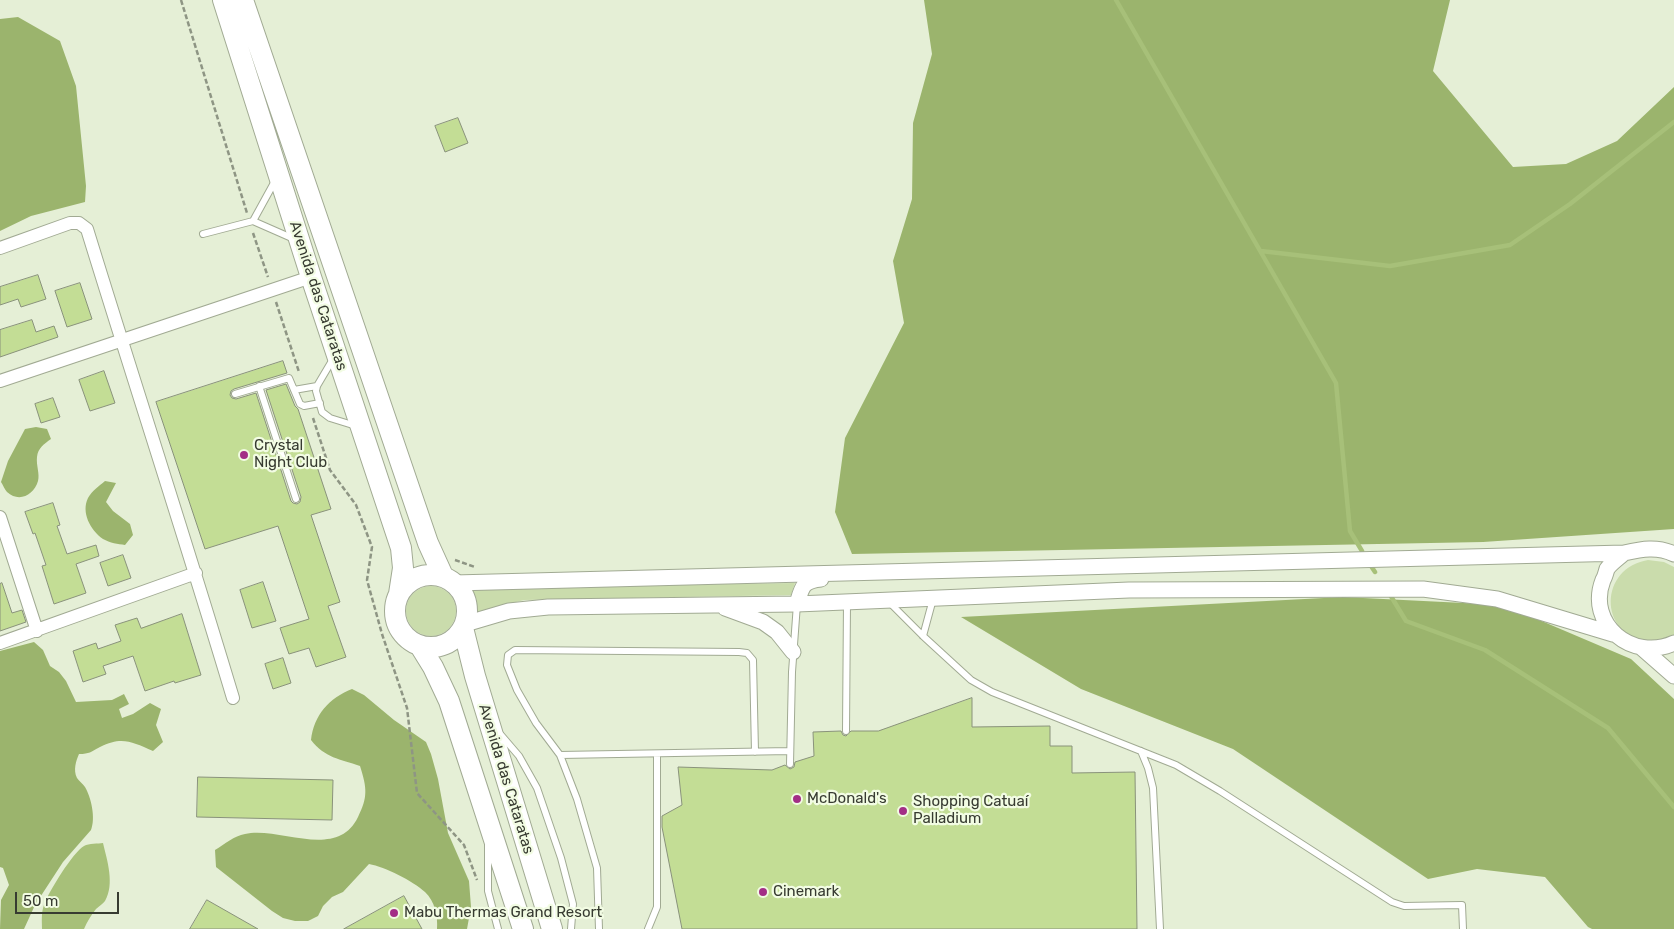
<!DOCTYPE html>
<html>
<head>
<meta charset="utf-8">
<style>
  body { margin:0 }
  #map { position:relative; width:1674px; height:929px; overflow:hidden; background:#e5efd6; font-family:Rubik,sans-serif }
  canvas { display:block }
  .scale { position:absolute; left:15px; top:892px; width:104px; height:22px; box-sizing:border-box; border:2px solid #373b31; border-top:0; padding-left:6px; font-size:15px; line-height:18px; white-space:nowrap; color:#373b31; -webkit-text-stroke:4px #f2fce3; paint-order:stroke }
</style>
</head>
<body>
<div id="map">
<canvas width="1674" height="929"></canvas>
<div class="scale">50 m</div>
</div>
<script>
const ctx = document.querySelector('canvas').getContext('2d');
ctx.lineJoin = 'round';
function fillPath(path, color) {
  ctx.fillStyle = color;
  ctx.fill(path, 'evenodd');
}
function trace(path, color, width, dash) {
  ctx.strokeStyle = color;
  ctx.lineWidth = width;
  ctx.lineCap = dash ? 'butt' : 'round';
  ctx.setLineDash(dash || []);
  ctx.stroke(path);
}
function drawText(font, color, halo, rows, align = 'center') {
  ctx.font = font + ' Rubik,sans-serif';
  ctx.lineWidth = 4.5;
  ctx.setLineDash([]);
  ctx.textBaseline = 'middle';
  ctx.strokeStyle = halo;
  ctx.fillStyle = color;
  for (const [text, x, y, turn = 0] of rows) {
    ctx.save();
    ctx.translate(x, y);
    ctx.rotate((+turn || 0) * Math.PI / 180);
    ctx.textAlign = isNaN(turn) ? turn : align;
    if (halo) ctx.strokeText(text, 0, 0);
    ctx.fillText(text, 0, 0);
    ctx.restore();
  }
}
fillPath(new Path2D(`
  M1648,560L1664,562L1674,567V636C1666,638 1655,643 1647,642C1598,634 1599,568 1648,560Z
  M795,583L791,595L524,600L496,607L479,616L475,600L467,588Z
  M406 611a25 25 0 1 1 50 0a25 25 0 1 1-50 0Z`), '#cadcac');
fillPath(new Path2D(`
  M924,0H1450L1433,71L1513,167L1566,164L1617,141L1674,87V529L1483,542L852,554L835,512L845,438L904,323L893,261L912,199L913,123L932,54Z
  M18,17L60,41L76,86L86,186L85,202L31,216L0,231V19Z
  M36,427L47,429L51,439C44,444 38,448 37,457C36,465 40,474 38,481C34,495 19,503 7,492C5,490 3,485 1,482L8,461L25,429Z
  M105,481L116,483L106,502L113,511L130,524L133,535L125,545C118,544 110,543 103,539C90,530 81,512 88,498C92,491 99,486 105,481Z
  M1343,597L1504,605L1631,659L1674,699V929H1592L1588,927L1545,877L1477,869L1428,879L1233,749L1081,689L961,617Z
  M34,642L43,650L50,666L59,672L66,681L76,702L112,700L124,694L129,704L119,709L122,718L133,714L150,703L161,709L156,725L163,742L153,751C132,742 122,736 100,747C90,752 90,754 79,754C76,761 73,770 77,778C79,781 83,784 85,787C91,797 96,818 91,830L63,862L35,905L24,929H0L1,900L9,885L3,868L0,867V651Z
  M352,689L364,695L394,720L426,742L431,754L438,779L448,833L469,881L471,907L467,929H437C438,917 435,901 425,892C413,881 385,867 369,864L343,892L332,897L323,906L318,916L308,921H295L283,918L272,911L216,867L215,850C225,844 234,836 245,834C279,826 337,861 358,817C368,797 367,788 360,766C340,759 325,758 311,740C314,715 329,698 352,689Z`), '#9bb46d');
fillPath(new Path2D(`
  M103,843C107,860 115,884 105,901C103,904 99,906 96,909C91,915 87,922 84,929H42C42,921 41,913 44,905C48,893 73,852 84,846C89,843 98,844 103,843Z`), '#a7c079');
trace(new Path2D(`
  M1116,0L1336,383L1350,531L1362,551
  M1261,251L1390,266L1510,245L1570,204L1674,122
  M1371,566L1375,572
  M1389,593L1406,621L1485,650L1608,728L1674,807`), '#a7c079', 4.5);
const building = new Path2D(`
  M458,118L468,143L445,152L435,126Z
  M38,275L46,299L21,307L18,299L0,305V287Z
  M80,283L92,319L67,327L55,291Z
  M32,320L36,332L54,326L58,337L0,357V330Z
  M283,361L287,373L234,389L231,391L230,395L232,398L236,399L256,393L291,501L293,503L297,504L300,502L301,497L266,390L286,384L295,406L298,409L331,509L311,515L340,602L328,606L346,657L316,667L309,648L289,654L280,628L309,619L278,526L205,549L156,402Z
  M104,371L115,403L90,411L79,380Z
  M53,398L60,417L41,423L35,404Z
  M53,503L60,525L57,526L67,554L96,545L99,556L76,564L86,593L54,604L42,566L46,565L35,533L33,534L25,512Z
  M123,555L131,578L108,586L100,563Z
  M263,582L276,621L252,628L240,590Z
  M2,583L12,613L22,610L26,622L0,631V584Z
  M182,614L201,675L175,683L174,681L145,691L133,656L103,666L106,674L83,682L73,651L96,643L98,649L121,641L115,625L137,618L141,628Z
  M283,658L291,683L273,689L265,664Z
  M972,698V727L1050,726V746H1072V773L1135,772L1137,929H682L662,827V816L682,805L678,767L772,770L785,765L790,769L794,767L795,762L814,756L813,732L841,731L843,735L846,736L851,731H878Z
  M198,777L333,780L332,820L197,817Z
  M404,896L422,929H344Z
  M207,900L258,929H190Z`);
fillPath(building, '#c3dd95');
trace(building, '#89927b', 1);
const service = new Path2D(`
  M253,221L275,181
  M203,234L253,221L294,239
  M333,359L317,386L316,391L322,412L330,418L356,426
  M259,386L296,499
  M294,390L317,386
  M235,394L289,378L300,404L304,406L320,403
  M889,602L923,636L971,680L992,692L1176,765L1220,791L1392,902L1404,906L1462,905L1463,929
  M923,636L933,599
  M846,731L847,603
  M501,735L519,756L537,788L561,858L573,904L571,929
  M1141,751L1148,768L1153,788L1160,929
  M560,755L790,751
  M790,764L792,672L797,604
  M488,845V891L498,929
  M599,929L597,868L577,799L560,755L536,723L517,690L507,665L508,655L515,650L739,652L747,653L753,660L755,752
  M648,929L657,907V754`);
const minor = new Path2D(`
  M0,248L70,223H79L87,229C135,385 186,541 233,698
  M0,381L311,277
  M0,517L37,631
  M0,643L196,573`);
const tertiary = new Path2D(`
  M1624,553C1619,558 1611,563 1607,569C1606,572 1605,577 1603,580C1586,624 1632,662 1674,643
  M454,583L1624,553C1642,549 1657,546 1674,554
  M797,604C802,587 802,581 821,579
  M725,608L763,622L777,632L793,652
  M465,624L509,611L548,607L797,604L1129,590L1423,589L1497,599L1613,634
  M1642,648L1674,676`);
const primary = new Path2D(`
  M223,0L311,277L401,548L403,568L399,594
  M243,0L428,543L443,576
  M395 611a36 36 0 1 1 72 0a36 36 0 1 1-72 0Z
  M463,628L475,676L552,929
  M420,646L433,667L449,701L523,929`);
trace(service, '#a1aa93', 8);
trace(minor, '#a1aa93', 14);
trace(tertiary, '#a1aa93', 17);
trace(primary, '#a1aa93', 22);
trace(new Path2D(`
  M181,0L247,213
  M253,233L268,277
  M276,302L299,372
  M313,418L330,470L356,505L372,547L367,580L382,634L407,708L417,793L464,845L477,880
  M455,560L475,567`), '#8e9584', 2.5, [5, 2.5]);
trace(service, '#fff', 6);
trace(minor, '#fff', 12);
trace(tertiary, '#fff', 15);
trace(primary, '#fff', 20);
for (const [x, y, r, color] of [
  [244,455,5,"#a32e86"],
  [797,799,5,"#a32e86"],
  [903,811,5,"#a32e86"],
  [763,892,5,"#a32e86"],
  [394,913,5,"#a32e86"]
]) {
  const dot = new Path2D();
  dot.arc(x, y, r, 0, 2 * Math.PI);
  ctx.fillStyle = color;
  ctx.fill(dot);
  trace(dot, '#f2fce3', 2);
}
drawText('15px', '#373b31', '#f2fce3', [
  ["Avenida das Cataratas",318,296,72],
  ["Avenida das Cataratas",506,779,73]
]);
drawText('15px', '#373b31', '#f2fce3', [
  ["Crystal",254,446],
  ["Night Club",254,463],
  ["McDonald's",807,799],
  ["Shopping Catuaí",913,802],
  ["Palladium",913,819],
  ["Cinemark",773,892],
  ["Mabu Thermas Grand Resort",404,913]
], 'left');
</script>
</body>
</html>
